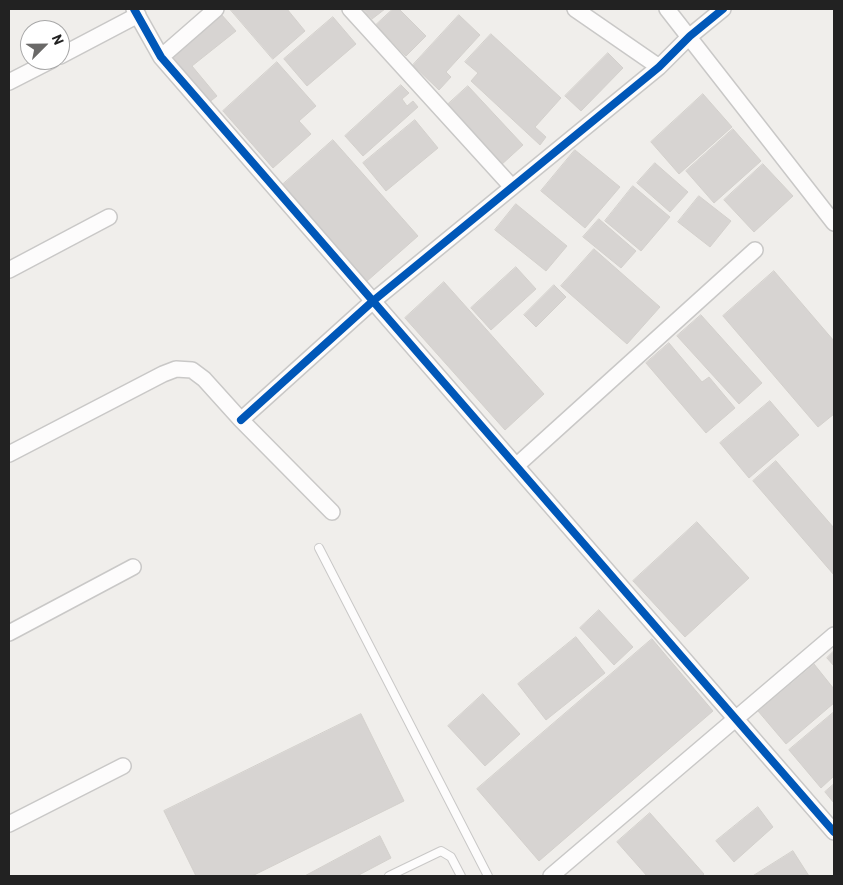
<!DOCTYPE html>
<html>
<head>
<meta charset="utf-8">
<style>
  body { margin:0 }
  #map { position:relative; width:843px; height:885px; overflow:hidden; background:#f0eeeb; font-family:Barlow,sans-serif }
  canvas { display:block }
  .frame { position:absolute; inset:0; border:10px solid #222; pointer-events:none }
  .north { position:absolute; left:20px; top:20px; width:50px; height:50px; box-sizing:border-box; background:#fff; border:1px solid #a7a7a7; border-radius:50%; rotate:67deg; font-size:14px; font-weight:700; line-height:20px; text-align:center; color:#222 }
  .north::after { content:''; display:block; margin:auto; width:18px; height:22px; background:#6a6968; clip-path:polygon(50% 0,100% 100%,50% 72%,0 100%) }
</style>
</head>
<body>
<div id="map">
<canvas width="843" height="885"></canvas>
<div class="frame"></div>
<div class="north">N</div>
</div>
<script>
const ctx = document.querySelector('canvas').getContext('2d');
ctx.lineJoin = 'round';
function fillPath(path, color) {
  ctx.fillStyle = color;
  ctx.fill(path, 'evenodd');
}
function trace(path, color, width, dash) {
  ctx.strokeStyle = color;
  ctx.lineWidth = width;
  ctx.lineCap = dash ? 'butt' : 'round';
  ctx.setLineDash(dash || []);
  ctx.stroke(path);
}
const building = new Path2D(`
  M230,9H287L305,31L273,59Z
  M363,9H385L372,19Z
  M393,9H399L426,36L406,56L376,25Z
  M221,14L236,31L192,66L217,96L207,104L169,57Z
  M459,15L480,35L446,72L451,77L439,90L413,65Z
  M333,17L356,44L307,86L284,59Z
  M491,34L561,98L535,127L546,137L540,145L471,81L478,73L465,62Z
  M608,53L623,68L581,111L565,96Z
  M277,62L316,106L299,121L311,134L273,168L223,111Z
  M401,85L409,93L402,99L407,106L413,101L418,107L363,156L345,136Z
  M468,86L523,145L500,166L445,107Z
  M703,94L732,127L679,174L651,142Z
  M415,120L438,148L386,191L363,163Z
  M733,129L761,161L714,203L686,171Z
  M333,140L418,236L366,282L281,186Z
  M575,150L620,187L585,228L541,191Z
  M655,163L688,192L670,212L637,183Z
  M763,164L793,196L754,232L724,200Z
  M633,186L670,217L641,251L605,221Z
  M699,196L731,221L710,247L678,222Z
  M516,204L567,246L546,271L495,230Z
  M599,219L636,251L621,268L583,237Z
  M594,249L660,307L627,344L561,286Z
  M516,267L536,289L491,330L471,308Z
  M774,271L834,341V414L818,427L723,316Z
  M444,282L544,394L505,430L405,318Z
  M554,285L566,297L536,327L524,315Z
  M701,315L762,383L739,404L677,336Z
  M669,343L702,382L709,377L735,408L706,433L646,363Z
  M770,401L799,435L749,478L720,443Z
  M776,461L834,528V575L753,481Z
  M697,522L749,578L685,637L633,581Z
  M599,610L633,647L614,665L580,628Z
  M576,637L605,673L546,720L518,684Z
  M652,639L713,711L539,861L477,789Z
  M834,651V666L827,658Z
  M814,664L834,689V703L786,744L758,711Z
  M483,694L520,734L485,766L448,726Z
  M834,712V776L821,788L789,750Z
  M361,714L404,801L252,876H196L164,811Z
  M834,784V803L825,792Z
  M758,807L773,827L734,862L716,841Z
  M650,813L704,874L702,876H647L617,842Z
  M380,836L391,858L357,876H305Z
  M793,851L809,876H753Z`);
fillPath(building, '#d7d4d2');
trace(building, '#d3d0cc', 1);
const lane = new Path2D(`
  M319,548L488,876
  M389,876L441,851L451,857L461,876`);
const street = new Path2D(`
  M134,9L161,57L834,832
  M350,9L512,187
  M575,9L659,67
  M667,9L834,223
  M60,56L138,15
  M161,57L216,9
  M9,82L52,60
  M9,270L109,217
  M241,420L373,301L659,67L690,36L723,9
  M9,454L163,374L176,369L192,370L204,379L241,420L332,512
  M516,466L755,250
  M9,633L133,567
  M9,824L123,766
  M551,876L834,635`);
trace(lane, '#c9c8c7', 10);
trace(street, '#c9c8c7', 18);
trace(lane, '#fdfcfc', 8);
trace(street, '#fdfcfc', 15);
trace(new Path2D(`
  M134,9L161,57L834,832
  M241,420L373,301L659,67L690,36L723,9`), '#0057b8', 8);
</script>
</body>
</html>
